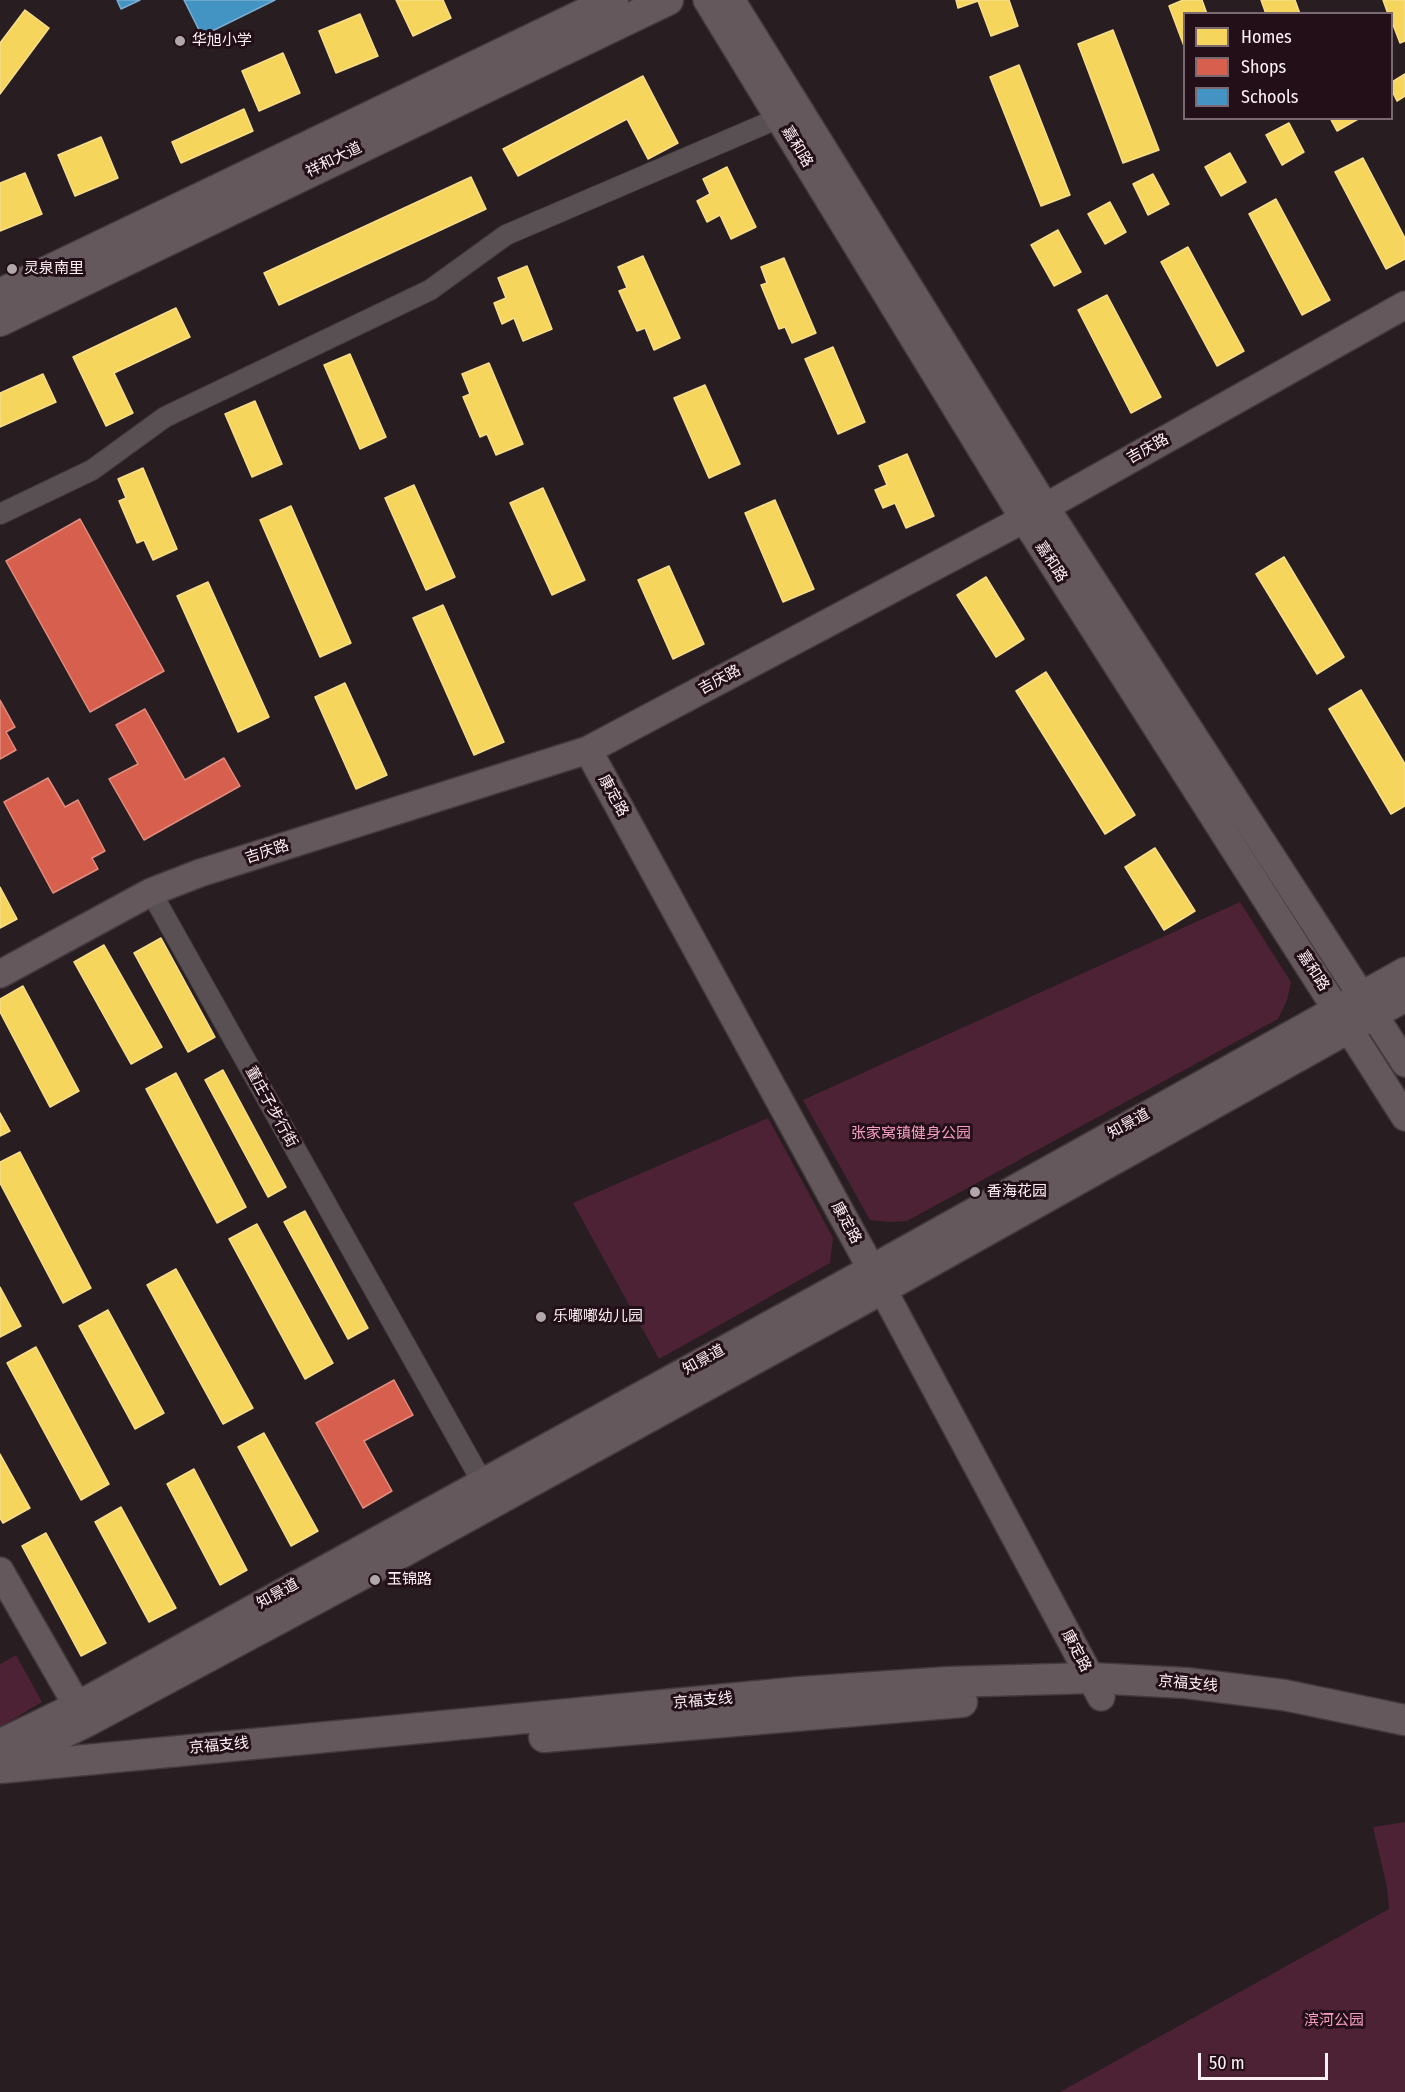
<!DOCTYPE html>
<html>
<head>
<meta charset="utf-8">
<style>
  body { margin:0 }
  #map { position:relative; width:1405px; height:2092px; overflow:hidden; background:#281d21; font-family:"Fira Sans Condensed",sans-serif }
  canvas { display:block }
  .legend { position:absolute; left:1183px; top:12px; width:210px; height:108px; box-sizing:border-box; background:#230f17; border:2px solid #7a6970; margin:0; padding:8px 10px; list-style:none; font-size:18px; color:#fdf1f5 }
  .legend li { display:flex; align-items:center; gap:12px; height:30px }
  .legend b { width:30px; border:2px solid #7a6970 }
  .scale { position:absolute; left:1198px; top:2053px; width:130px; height:27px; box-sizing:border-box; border:3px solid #fdf1f5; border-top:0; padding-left:8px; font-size:18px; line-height:21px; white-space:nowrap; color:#fdf1f5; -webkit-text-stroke:4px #230f17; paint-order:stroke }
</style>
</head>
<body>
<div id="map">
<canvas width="1405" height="2092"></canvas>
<ul class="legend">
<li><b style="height:16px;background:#f6d55c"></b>Homes</li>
<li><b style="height:16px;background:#d6604d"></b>Shops</li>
<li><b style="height:16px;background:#4393c3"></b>Schools</li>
</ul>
<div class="scale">50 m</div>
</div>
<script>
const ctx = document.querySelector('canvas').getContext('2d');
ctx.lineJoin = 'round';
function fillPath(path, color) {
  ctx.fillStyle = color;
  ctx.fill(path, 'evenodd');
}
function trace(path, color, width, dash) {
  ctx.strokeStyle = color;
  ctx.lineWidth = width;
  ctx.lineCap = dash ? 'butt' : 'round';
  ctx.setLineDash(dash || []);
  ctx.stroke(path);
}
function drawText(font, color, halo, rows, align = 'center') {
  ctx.font = font + ' "Fira Sans Condensed","Noto Sans SC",sans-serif';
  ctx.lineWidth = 6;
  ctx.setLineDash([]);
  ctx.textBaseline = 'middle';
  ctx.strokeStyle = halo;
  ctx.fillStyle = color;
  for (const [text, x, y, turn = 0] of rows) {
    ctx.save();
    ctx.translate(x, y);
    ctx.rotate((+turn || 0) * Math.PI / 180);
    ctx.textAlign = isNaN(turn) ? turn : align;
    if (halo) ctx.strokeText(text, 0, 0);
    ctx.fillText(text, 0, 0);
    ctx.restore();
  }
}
fillPath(new Path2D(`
  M1240,902L1291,982L1287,1000L1278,1019L907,1221L889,1222L870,1220L803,1100Z
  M768,1118L833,1238L830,1263L659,1359L573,1203Z
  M16,1655L42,1702L0,1727V1664Z
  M1405,1822V2092H1060L1389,1909L1387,1887L1373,1827Z`), '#4d2235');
const homes = new Path2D(`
  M396,0H443L451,18L413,36Z
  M956,0H1009L1018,26L991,36L978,1L958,8Z
  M1183,0H1202L1207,14H1184V46L1169,6Z
  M1261,0H1295L1300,14H1266Z
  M1383,0H1405V41L1400,43L1392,22V14H1388Z
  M25,10L49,28L0,94V43Z
  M360,14L378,56L336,73L319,31Z
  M1113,30L1159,150L1123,163L1078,44Z
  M283,53L300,93L259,111L242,71Z
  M1019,65L1070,195L1041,206L990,77Z
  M1405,74V96L1397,101L1392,91V82Z
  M643,76L678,143L648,159L627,119L518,176L503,149Z
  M244,109L253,131L181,163L172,142Z
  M1330,118H1360L1337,131Z
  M1289,123L1304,152L1282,165L1266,135Z
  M101,137L118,178L75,196L58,155Z
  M1230,153L1246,182L1221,196L1205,167Z
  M1363,158L1405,238V259L1386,269L1335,172Z
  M727,167L756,227L731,239L720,215L707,222L697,201L710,194L703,179Z
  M25,173L42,214L0,231V183Z
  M1153,174L1169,204L1148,215L1133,184Z
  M471,177L486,209L279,305L264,273Z
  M1276,199L1330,300L1302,315L1249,214Z
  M1110,202L1126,232L1105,244L1088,214Z
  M1058,230L1081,272L1054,286L1031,245Z
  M1188,247L1244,351L1217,366L1161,262Z
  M643,256L680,338L654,350L645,328L637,331L619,291L627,288L618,267Z
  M784,258L816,333L792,343L785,327L779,329L761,285L767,283L761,267Z
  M527,266L552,329L523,341L514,318L502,324L494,303L506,298L498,278Z
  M1107,295L1161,397L1131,413L1078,310Z
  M176,308L190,337L114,373L133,413L106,426L73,357Z
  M833,347L865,422L838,434L805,359Z
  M350,354L386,437L360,449L324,365Z
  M489,363L523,444L496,455L487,434L480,437L463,397L470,394L462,374Z
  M43,374L56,402L0,427V393Z
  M705,385L740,464L709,478L674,398Z
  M255,401L282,464L252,477L225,414Z
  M907,454L934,516L906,528L895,503L883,508L875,490L887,485L879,466Z
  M143,468L177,549L153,560L144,540L137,543L119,501L126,498L118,479Z
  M414,485L455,577L426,590L385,498Z
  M543,488L585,580L552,595L510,503Z
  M775,500L814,589L783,602L745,513Z
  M291,506L351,643L320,657L260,520Z
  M1284,557L1344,657L1317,674L1256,574Z
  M669,566L704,644L673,659L638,580Z
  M986,577L1024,639L996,657L957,595Z
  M208,582L269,717L238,732L177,596Z
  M443,605L504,742L474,755L413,618Z
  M1046,672L1135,815L1105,834L1016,691Z
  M345,683L387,775L356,789L315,697Z
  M1361,690L1405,764V806L1391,814L1329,709Z
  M1155,848L1195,911L1164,930L1125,867Z
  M0,887L17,919L0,928Z
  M161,938L215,1037L188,1052L134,953Z
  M104,945L162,1047L131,1064L74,962Z
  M23,986L79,1091L50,1107L0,1012V999Z
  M223,1070L286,1187L268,1197L205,1080Z
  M176,1073L246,1207L217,1223L146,1089Z
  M0,1113L10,1131L0,1136Z
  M20,1152L91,1288L63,1303L0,1183V1162Z
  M305,1211L368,1328L348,1339L284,1222Z
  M257,1224L333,1363L305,1379L229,1239Z
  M176,1269L253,1408L223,1424L147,1285Z
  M0,1287L21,1326L0,1337Z
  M108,1310L164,1413L135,1429L79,1326Z
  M36,1347L109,1484L81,1500L7,1363Z
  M264,1433L318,1531L291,1546L238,1447Z
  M0,1454L30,1508L3,1523L0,1518Z
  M194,1469L247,1570L220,1585L167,1484Z
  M121,1507L176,1608L149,1622L95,1522Z
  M46,1533L106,1643L81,1656L22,1546Z`);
fillPath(homes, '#f6d55c');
trace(homes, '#f8dd8a', 1.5);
const shops = new Path2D(`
  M80,519L164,671L90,712L6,561Z
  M0,700L15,727L6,732L16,750L0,759Z
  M145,709L185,780L224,758L240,786L144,840L109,779L138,764L116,725Z
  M48,778L65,807L78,800L105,851L92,858L98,869L53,893L4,802Z
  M394,1380L413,1415L364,1441L392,1491L363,1508L316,1423Z`);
fillPath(shops, '#d6604d');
trace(shops, '#e28c7f', 1.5);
const schools = new Path2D(`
  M117,0H140L121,9Z
  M184,0H275L202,36Z`);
fillPath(schools, '#4393c3');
trace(schools, '#7bafd2', 1.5);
const street = new Path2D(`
  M0,514L92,470L165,417L430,290L506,235L779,118
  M151,892L489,1494`);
const secondary = new Path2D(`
  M707,0L1024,519L1405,1117
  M731,0L1044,505L1405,1063
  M588,750L883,1290L1101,1697
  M0,974L151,892L200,873L588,750L1024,519L1405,305
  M0,1571L86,1721
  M0,1743L76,1706L871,1269L1405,971
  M0,1766L87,1723L371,1571L883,1290L1405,998`);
const primary = new Path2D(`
  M0,294L613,0
  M0,321L668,0
  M544,1737L962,1702
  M0,1768L800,1692L950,1682L1091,1678L1186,1683L1284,1695L1405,1720`);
trace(street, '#433a3d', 22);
trace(secondary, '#433a3d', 30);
trace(primary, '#433a3d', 33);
trace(street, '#595053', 20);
trace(secondary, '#65585d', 27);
trace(primary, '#65585d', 30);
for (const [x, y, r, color] of [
  [180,41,6,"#b2a7ab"],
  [12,269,6,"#b2a7ab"],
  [975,1192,6,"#b2a7ab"],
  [541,1317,6,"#b2a7ab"],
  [375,1580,6,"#b2a7ab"]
]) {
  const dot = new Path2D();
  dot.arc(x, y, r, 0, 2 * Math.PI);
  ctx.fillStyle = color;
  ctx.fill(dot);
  trace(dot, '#230f17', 2);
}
drawText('15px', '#fdf1f5', '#230f17', [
  ["华旭小学",192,41],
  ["灵泉南里",24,269],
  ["香海花园",987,1192],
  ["乐嘟嘟幼儿园",553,1317],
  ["玉锦路",387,1580]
], 'left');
drawText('15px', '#fdf1f5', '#230f17', [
  ["嘉和路",797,147,59],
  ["祥和大道",334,160,-26],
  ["吉庆路",1148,449,-29],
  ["嘉和路",1051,562,57],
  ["吉庆路",720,680,-28],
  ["康定路",613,796,61],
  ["吉庆路",267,852,-18],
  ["嘉和路",1313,971,57],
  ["董庄子步行街",271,1107,61],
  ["知景道",1129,1124,-29],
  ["康定路",846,1223,61],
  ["知景道",704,1360,-29],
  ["知景道",278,1594,-29],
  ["康定路",1076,1651,62],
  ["京福支线",1188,1684,5],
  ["京福支线",703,1701,-5],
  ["京福支线",219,1746,-5]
]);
drawText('15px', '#f89ec2', '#230f17', [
  ["张家窝镇健身公园",911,1134],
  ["滨河公园",1334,2021]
]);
</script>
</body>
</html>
